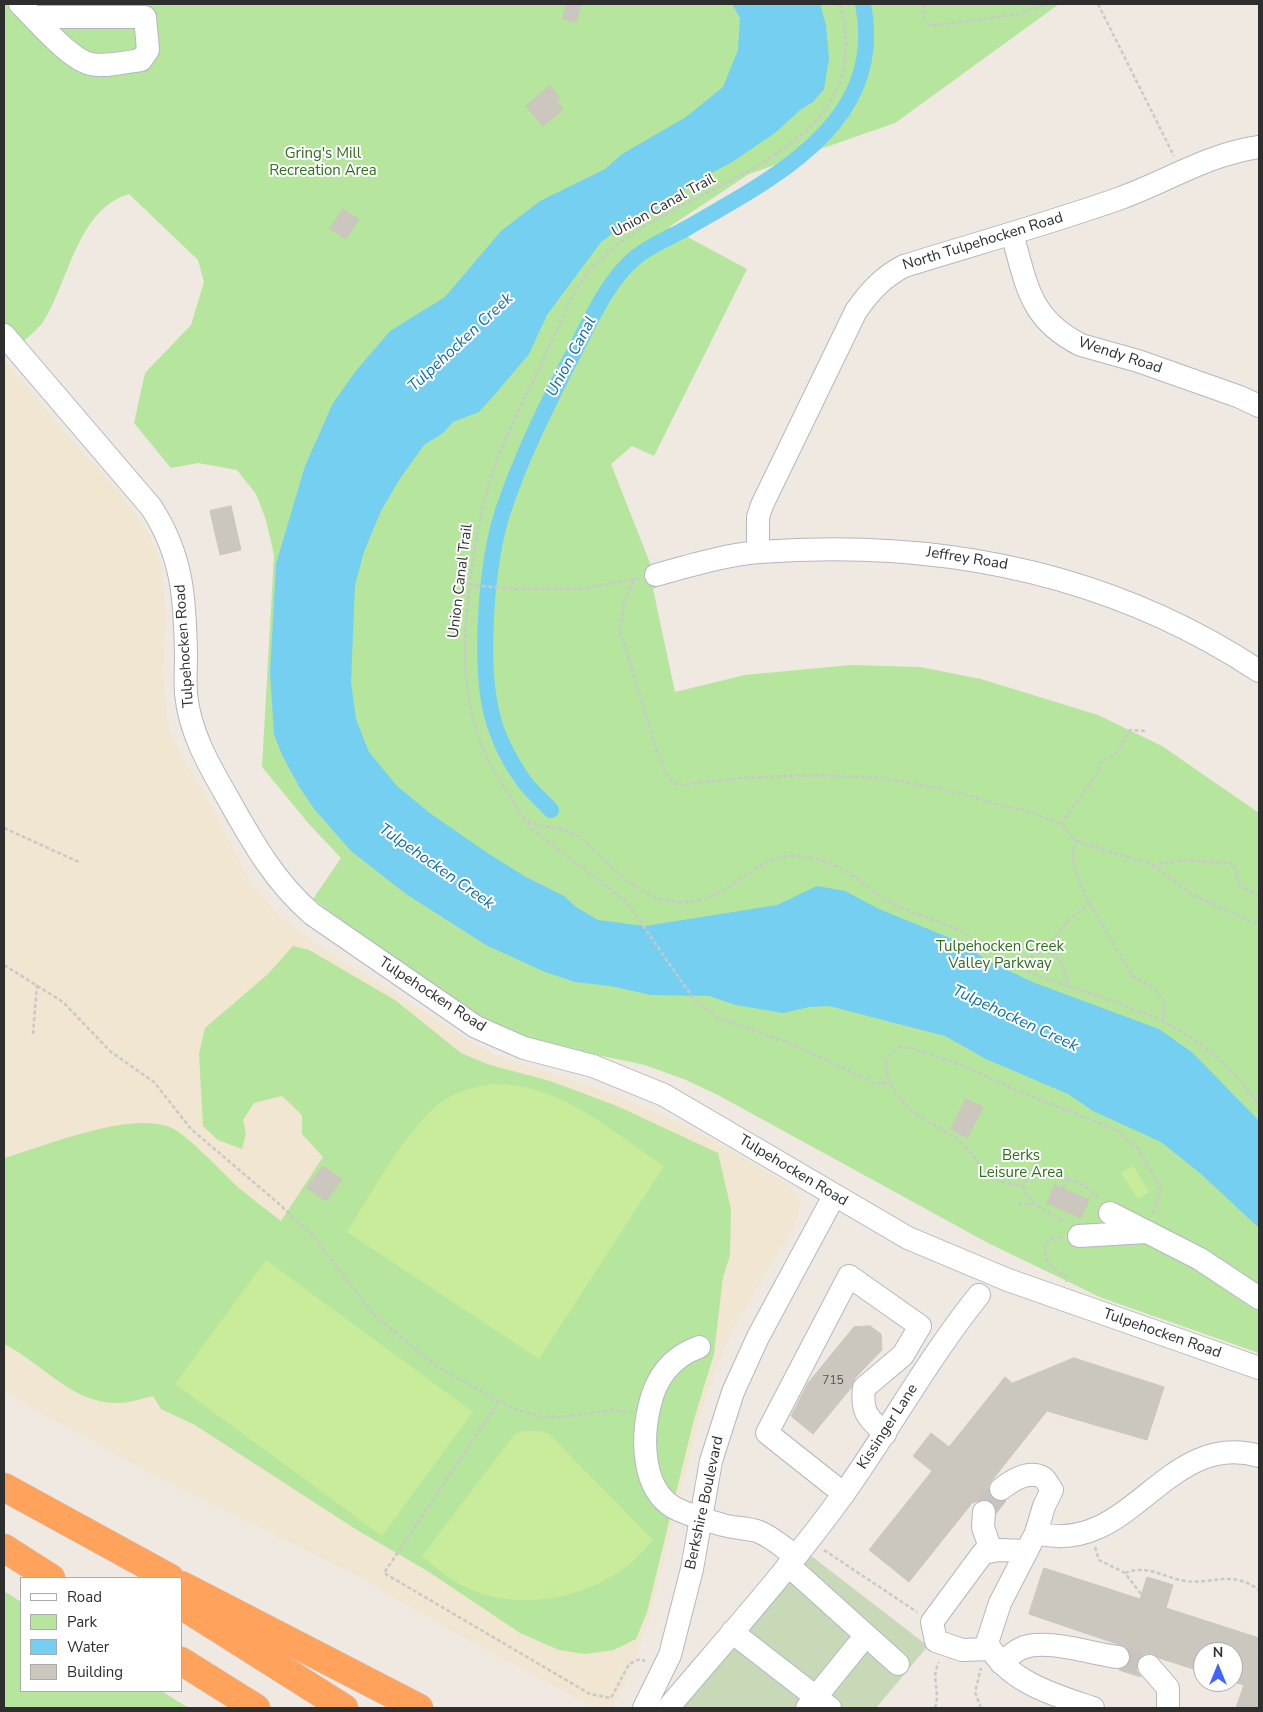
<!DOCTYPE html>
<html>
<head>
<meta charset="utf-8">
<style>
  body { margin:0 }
  #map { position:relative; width:1263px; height:1712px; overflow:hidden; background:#efe9e1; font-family:"Nunito Sans",sans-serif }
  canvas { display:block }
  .frame { position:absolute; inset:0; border:5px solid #2e2e2e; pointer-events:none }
  .legend { position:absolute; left:20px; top:1577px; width:162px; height:115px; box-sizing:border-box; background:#fff; border:1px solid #ababab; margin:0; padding:6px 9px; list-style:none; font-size:15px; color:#2e2e2e }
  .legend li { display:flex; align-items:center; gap:10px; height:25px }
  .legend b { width:25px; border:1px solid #ababab }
  .north { position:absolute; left:1193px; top:1642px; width:50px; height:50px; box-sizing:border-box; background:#fff; border:1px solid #ababab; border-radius:50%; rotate:0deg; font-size:14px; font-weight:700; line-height:20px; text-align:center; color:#2e2e2e }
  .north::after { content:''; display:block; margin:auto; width:18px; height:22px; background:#4264fb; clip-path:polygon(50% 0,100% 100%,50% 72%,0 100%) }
</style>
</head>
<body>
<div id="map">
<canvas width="1263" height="1712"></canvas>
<div class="frame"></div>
<ul class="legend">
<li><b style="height:6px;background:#fff"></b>Road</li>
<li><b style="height:14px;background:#b6e59e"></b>Park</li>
<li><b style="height:14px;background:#75cff0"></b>Water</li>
<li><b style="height:14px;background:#cbc7bf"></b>Building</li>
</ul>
<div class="north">N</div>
</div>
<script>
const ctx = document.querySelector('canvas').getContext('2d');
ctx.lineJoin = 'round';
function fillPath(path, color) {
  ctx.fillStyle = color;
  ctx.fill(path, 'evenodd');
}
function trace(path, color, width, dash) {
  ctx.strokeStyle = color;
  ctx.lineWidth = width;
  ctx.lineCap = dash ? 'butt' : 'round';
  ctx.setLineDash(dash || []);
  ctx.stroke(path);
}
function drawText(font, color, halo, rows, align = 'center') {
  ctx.font = font + ' "Nunito Sans",sans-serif';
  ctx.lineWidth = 4;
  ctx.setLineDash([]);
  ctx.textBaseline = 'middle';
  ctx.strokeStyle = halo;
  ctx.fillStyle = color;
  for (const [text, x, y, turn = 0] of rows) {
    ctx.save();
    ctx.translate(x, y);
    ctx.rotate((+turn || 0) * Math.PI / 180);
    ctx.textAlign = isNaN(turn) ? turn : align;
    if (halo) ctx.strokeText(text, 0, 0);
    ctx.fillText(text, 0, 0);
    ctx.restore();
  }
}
fillPath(new Path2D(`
  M4,359L74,443L119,492L147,530L161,563L166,615L163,671L167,721L177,748L205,794L250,881L278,915L327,951L490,1053L612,1094L658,1113L709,1138L791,1186L801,1200L797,1221L734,1327L718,1363L701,1412L649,1618L635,1661L612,1708H595L450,1630L354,1574L160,1479L4,1392Z`), '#f0e6d1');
fillPath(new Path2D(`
  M4,4H1059L895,123L749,174L669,227L747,269L654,456L632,446L611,464L659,586L653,589L675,692L745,675L850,665L920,667L981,679L1098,715L1162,746L1259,813V1353L1102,1298L988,1243L718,1095L686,1080L645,1065L544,1044L512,1035L445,997L313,899L341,858L309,824L262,767L274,555L266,520L256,494L237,470L198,463L171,468L134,423L145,373L191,325L204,282L198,260L129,194C77,209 69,282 43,322C38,329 30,335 24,341L4,323Z
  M293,946L309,950L395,1000L461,1053L490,1065L550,1081L617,1106L718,1153L731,1209L730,1255L723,1277L714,1354L694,1419L647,1612L636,1639L614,1650L585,1654L559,1650L520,1633L429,1572L357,1530L195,1425L161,1409L153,1396C143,1398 130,1403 119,1403C71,1404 43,1363 4,1344V1158C45,1146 125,1113 167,1126C185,1131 223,1174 239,1188C252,1199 267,1210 281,1221L323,1157L302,1134V1115L282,1096L254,1103L243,1120L246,1134L242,1149L218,1140L203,1126L199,1054L205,1028L268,974Z
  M4,1591L21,1602V1691H161L189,1708H4Z`), '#b6e59e');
fillPath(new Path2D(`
  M810,1555L928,1646L876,1708H680Z`), '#c8d9b8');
fillPath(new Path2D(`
  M493,1084C560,1083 611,1131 664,1166L539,1359L347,1232C370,1196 411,1120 446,1099C461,1090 476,1087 493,1084Z
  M1133,1166L1149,1192L1138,1199L1121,1173Z
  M266,1260L473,1412L382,1536L175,1384Z
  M524,1431H541L549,1434L653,1540C644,1549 636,1560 626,1567C577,1602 510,1613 456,1582C444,1575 433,1565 422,1556L514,1435Z`), '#c9ec9a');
fillPath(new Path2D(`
  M732,4H820L826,25L829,59L824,89L813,102L800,110L775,133L732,162L706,176L656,209L626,224L601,242L547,315L529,354L497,392L479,412L453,422L443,433L424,445L399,480L381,511L364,552L355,585L351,682L356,719L369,752L397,786L431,814L489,854L526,877L564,896L576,907L598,920L645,926L777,905L817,886L845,891L879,909L960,942L990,962L1035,983L1159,1029L1193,1053L1259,1121V1228L1200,1173L1161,1142L1093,1111L1068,1094L986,1059L945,1036L829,1006L809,1007L783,1013L736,1005L709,996L651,995L610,986L575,982L545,972L486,945L406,894L351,851L315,810L300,788L282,755L274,734L270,673L276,564L305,466L333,403L355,372L390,331L445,297L501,231L540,201L605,169L622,154L686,117L723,87L738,50L740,18Z`), '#75cff0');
trace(new Path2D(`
  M551,810C541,799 528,789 521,777C509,760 497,736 492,715C479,663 486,563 503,511C520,460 544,411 568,364C587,329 605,282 636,257C651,245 671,237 687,228C773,178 887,123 863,4`), '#75cff0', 16);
const building = new Path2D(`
  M567,4H581L576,22L563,19Z
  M550,86L560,98L556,101L563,109L543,126L526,106Z
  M343,209L359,219L346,239L330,229Z
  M231,506L241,550L220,555L210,511Z
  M966,1099L983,1107L967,1138L951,1129Z
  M323,1166L342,1179L326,1201L307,1188Z
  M1055,1185L1089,1200L1081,1218L1047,1203Z
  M870,1326L881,1334L882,1350L855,1378L851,1388L813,1434L791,1416L808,1383L854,1327Z
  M1074,1358L1164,1387L1147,1440L1047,1411L989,1484L988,1490L991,1497L996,1501H1006L997,1512L991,1501L984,1499L972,1503L909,1582L869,1550L932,1471L913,1456L931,1433L949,1447L1005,1377L1012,1383Z
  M1044,1568L1140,1599L1147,1577L1173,1585L1166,1608L1259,1638V1708H1236L1244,1685L1233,1682V1652H1203V1672L1159,1658L1153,1654L1146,1653L1136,1662V1669L1141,1677L1119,1670L1128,1666L1131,1660L1130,1652L1126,1647L1029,1614Z`);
fillPath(building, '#cbc7bf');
trace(building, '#cbc5ba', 1);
trace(new Path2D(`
  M984,1512L1001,1489
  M1118,1657L1149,1666`), '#c8c4bd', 22, [22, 11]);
const minor = new Path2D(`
  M20,4C36,19 70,60 91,64C105,67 127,62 141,60L148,50L145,17H34
  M1012,234C1027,285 1029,319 1081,345L1138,361L1240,397L1259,406
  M4,335L151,507C183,556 185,599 186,656C186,668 185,681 186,694C190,734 210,767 230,802C253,843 275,882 312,914L476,1027L524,1048L593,1066L664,1095L908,1238L1008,1280L1259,1368
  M758,552V517L762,505L856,311C870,291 883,277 904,266C975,244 1047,224 1118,199C1166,182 1208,154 1259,147
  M656,575C689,566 724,555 759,552C938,539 1107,571 1259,671
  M1110,1213L1200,1259L1259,1298
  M1079,1236L1146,1232
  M699,1347C671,1357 655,1379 649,1408C642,1439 642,1488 673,1507C687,1515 707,1520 723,1525C734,1528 746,1528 757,1531C771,1536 784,1548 795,1556
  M1001,1489C1011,1481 1028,1470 1042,1477C1046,1479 1049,1486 1052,1490L1044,1506L1036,1533L1000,1603L987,1643C1008,1682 1054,1695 1093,1708
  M844,1494L767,1433L849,1276L920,1326L903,1355L864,1388C861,1414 869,1418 885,1434
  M984,1512L983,1527L991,1551
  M1036,1533C1131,1558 1165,1429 1259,1456
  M788,1565L898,1664
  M732,1632L830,1708
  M990,1649L962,1650L936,1641L932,1622L983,1553L999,1550L1027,1551
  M1001,1663C1007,1658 1014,1652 1020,1649C1043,1637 1092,1654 1118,1657
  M1149,1666L1168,1688V1708
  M644,1708L670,1655L692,1569L711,1461L733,1392L758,1337L834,1196
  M668,1708C728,1637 791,1567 845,1492C891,1427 929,1357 979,1295
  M807,1708L866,1635`);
const highway = new Path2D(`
  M4,1487L170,1578
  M4,1548L51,1578
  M181,1585L419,1708
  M181,1605L344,1708
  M181,1661L256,1708`);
trace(minor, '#b4b7c1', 24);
trace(highway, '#c9c9c9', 29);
trace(new Path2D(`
  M840,4C884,164 668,181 592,268C572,291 561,322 548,349C528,393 503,437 489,484C480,513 475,544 471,574C461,653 459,726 509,794C513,799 519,814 523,817C536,831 565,824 582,839C611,864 638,901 680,902C731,904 754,852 796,856C817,857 840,866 856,878C866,885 875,894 886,900C909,914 938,919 962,932C986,946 1008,964 1033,974C1082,993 1144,1007 1187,1035C1216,1053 1239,1078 1259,1105
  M923,4L924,18L931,26L1017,14L1048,4
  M1098,4L1174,156
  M639,578L635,579L625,598L620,631L656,748L667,776L678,785L742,778L813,775L885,778L957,792L1004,806L1025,810L1061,824L1076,841C1068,864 1080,882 1089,903L1068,921L1045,949L1026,960L1021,968
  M469,585L517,589H579L635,579
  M523,818L533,830L626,901L695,1001L720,1019L795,1045L876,1084L890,1082
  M1061,824L1098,772L1101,762L1115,755L1130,730L1146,731
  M4,828L81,863
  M1077,841L1152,865L1188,860L1234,864L1239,885L1259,896
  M1152,865L1193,895L1254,923L1259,921
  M1089,903L1133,976L1152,987L1164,1000L1163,1022
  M1045,949C1061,957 1065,969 1068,987
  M4,965L63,1002L111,1052L154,1082L191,1129L278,1203L314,1237L374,1315L439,1368L512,1408L537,1416L561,1417L613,1410L630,1413
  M33,1034L37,984
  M1023,1186L1027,1196L1034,1200V1204
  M1063,1188L1068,1180
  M1098,1198C1084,1180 1053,1172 1031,1170L1023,1186C978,1182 984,1160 954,1137C940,1127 924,1121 911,1110C900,1100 881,1076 887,1060C889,1054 896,1050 901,1047L912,1048L969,1068L1016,1090L1116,1130L1138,1148L1161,1189L1153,1214
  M1018,1204H1034L1066,1223
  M1061,1237L1052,1238L1045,1244C1043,1263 1052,1267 1067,1277L1066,1282
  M499,1401L384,1573L590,1694L611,1698L629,1664L640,1659L645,1661
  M1095,1547L1099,1560L1125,1573L1141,1594
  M824,1550L917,1612
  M1125,1573C1147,1564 1162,1577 1185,1581C1214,1585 1230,1569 1259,1590
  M1256,1653L1259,1645
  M935,1708C941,1689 930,1680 939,1662
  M981,1708L975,1692L981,1668`), '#c9c9c9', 2.5, [4, 2.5]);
trace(minor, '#fff', 22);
trace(highway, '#ffa35c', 28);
drawText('12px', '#555452', null, [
  ["715",833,1381]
]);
drawText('15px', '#2c6e1b', '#fff', [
  ["Gring's Mill",323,154],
  ["Recreation Area",323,171],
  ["Tulpehocken Creek",1000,947],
  ["Valley Parkway",1000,964],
  ["Berks",1021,1156],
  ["Leisure Area",1021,1173]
]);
drawText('15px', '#2e2e2e', '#fff', [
  ["Union Canal Trail",664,206,-29],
  ["North Tulpehocken Road",983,242,-17],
  ["Wendy Road",1120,356,18],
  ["Jeffrey Road",967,559,9],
  ["Union Canal Trail",461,581,-83],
  ["Tulpehocken Road",185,646,-94],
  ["Tulpehocken Road",432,995,33],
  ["Tulpehocken Road",793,1171,31],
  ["Tulpehocken Road",1162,1334,19],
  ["Kissinger Lane",888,1427,-57],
  ["Berkshire Boulevard",705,1503,-78]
]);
drawText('italic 16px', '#0d6fa3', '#fff', [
  ["Tulpehocken Creek",461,343,-43],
  ["Union Canal",572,357,-62],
  ["Tulpehocken Creek",436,867,35],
  ["Tulpehocken Creek",1015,1019,25]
]);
</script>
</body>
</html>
